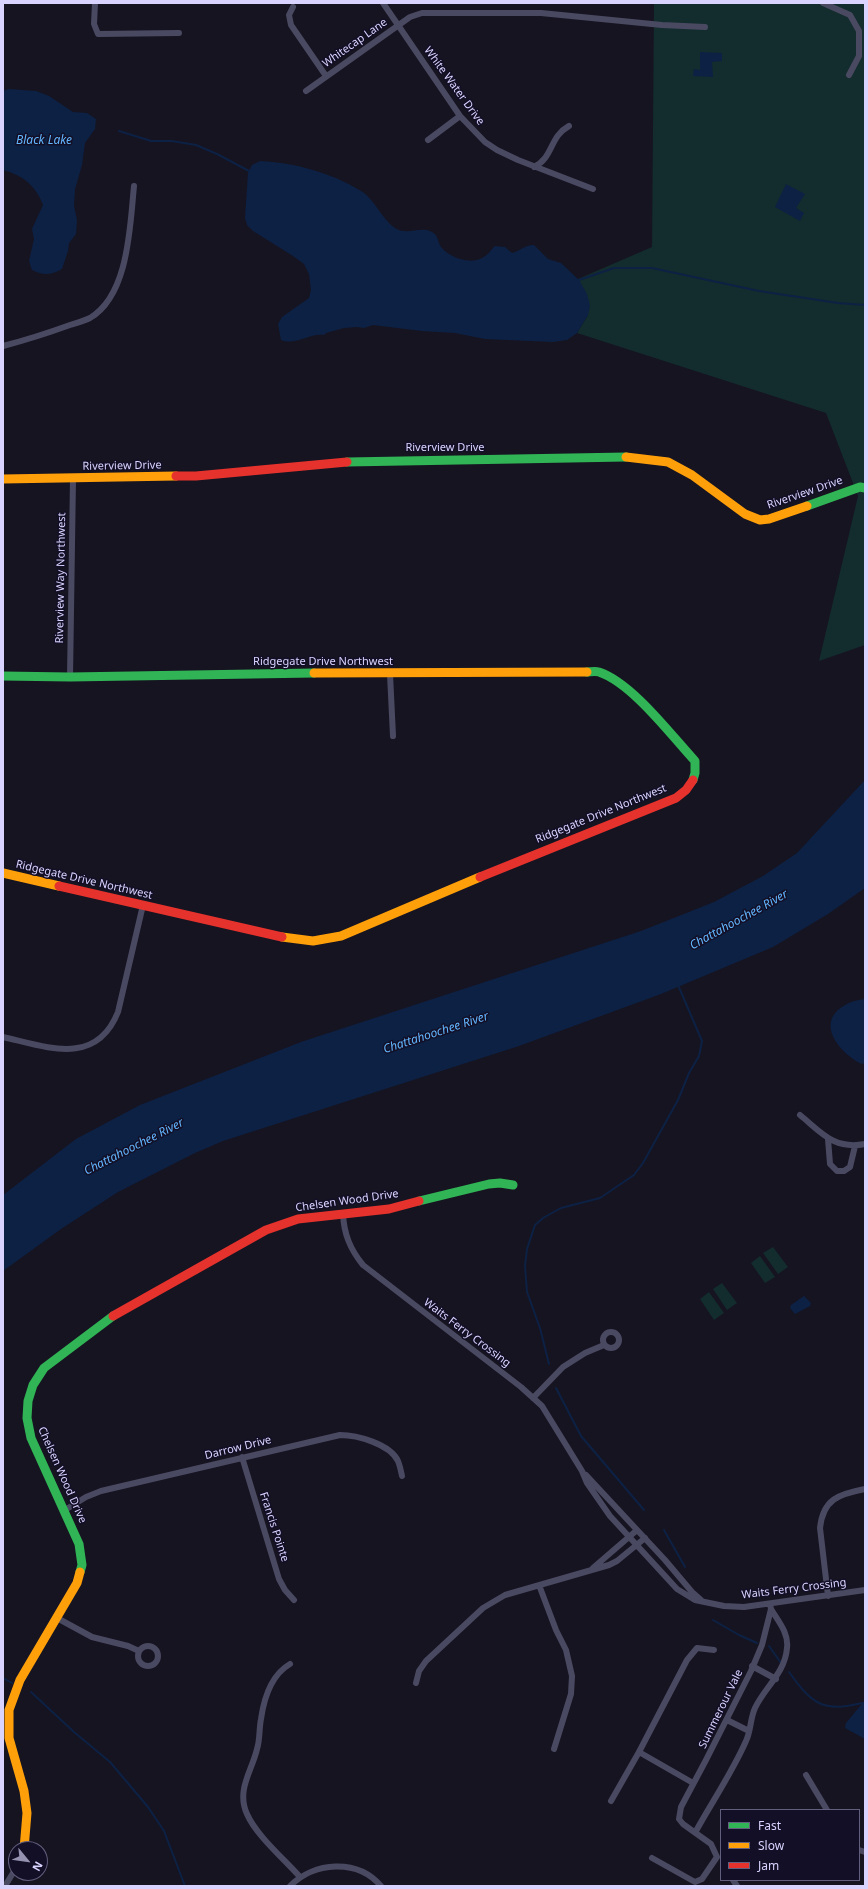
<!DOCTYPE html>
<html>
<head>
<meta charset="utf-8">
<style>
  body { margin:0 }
  #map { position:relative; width:868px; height:1889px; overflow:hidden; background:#161421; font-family:"Noto Sans",sans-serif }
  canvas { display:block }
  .frame { position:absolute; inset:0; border:4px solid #d9d4ff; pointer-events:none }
  .legend { position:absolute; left:720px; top:1809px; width:140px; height:72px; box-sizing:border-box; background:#130f26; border:1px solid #625e7d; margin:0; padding:5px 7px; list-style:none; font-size:12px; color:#d9d4ff }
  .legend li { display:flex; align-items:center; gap:8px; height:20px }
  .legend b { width:20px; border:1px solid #625e7d }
  .north { position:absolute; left:8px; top:1841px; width:40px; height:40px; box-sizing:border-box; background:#130f26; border:1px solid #625e7d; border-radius:50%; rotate:119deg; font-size:11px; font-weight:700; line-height:16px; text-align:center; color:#d9d4ff }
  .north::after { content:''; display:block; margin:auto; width:14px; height:18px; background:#9591b1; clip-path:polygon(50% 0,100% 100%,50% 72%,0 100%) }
</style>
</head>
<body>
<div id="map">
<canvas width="868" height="1889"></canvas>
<div class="frame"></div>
<ul class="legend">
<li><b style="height:5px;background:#30b455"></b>Fast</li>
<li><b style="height:5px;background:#ff9f0a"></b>Slow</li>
<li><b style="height:5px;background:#e5322d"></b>Jam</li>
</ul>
<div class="north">N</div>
</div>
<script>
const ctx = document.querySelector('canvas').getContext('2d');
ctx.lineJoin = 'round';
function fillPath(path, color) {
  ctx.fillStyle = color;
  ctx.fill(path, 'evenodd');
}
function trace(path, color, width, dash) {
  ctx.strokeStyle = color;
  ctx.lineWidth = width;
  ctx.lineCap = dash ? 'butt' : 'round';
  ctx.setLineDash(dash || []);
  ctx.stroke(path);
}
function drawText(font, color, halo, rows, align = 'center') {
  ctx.font = font + ' "Noto Sans",sans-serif';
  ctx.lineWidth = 3;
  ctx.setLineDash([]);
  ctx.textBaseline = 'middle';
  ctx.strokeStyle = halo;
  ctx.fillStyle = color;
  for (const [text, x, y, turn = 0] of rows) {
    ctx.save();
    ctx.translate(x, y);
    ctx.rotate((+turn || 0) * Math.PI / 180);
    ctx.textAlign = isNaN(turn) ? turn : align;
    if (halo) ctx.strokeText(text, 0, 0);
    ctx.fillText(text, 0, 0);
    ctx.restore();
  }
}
fillPath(new Path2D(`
  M654,3H865V645L819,661L858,496L826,413L577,333L588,315L578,279L652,247Z
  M773,1247L788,1267L778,1274L763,1253Z
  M760,1256L775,1277L765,1283L751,1263Z
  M722,1283L737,1303L727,1310L713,1289Z
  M709,1292L724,1313L714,1320L700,1299Z`), '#132c2d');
fillPath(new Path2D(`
  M700,52L722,53V61L712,62L713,77L693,76L694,69L700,70Z
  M9,89L36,91L49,96L73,112L87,113L96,119L95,129L85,143L82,165L75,189L74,206L77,220L76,234L69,243L68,251L62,269C51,275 44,276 32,270L29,261L34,239L32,229L43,205C36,186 23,175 3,170V91Z
  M260,161C295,163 330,172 361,191C376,200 384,224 399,230C410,234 422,226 432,232C439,236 437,241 441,247C449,257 469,265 482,258C487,256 491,250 495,246L505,247L512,253C520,251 525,245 534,245L548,259L561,263L579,280L587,294L590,306L588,315L577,333L567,340L553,342L485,339L455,333L422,331L373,325L364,328L357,327L344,328L326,333L324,335C309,333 295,346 281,340L278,324L282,317L309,298L311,290L309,274L304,264L293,256L253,231L247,225L245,218L248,173L252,165Z
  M786,184L805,194L796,208L804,213L800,221L775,207Z
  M865,780V888L828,914L773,947L661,994L519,1046L223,1141L195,1153L118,1192L61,1229L3,1271V1195L76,1139L140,1105L301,1042L641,931L714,902L763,876L797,853Z
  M865,999V1063L862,1064C839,1053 813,1021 847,1004C852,1001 859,1000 865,999Z
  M804,1296L811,1303L810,1306L795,1314L790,1308L791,1305Z
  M865,1700V1739L845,1728L846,1723Z`), '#0d2144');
trace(new Path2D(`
  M119,131L151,141H172L196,145L217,154L249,171
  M579,280L614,268H652L759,291L838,303L865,305
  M549,1364L540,1328L527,1292L525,1266L527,1249L535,1225L543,1218L561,1208L600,1198L634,1175L643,1163L678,1100L689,1073L699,1056L702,1041L678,985
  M556,1388L581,1436L644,1510
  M664,1530L685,1567
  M713,1620L739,1635L757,1643
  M769,1646L781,1663
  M789,1672C812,1704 823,1713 862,1703
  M3,1678L12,1683
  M31,1692L74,1732L110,1762L148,1807L164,1831L185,1886`), '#0d2144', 2);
trace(new Path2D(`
  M95,3L94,24L98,34L179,33
  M383,3L460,116L485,142L497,150L518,160L593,189
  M823,3L850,15L859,31V56L849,75
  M293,7L289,15L291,25L326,76
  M306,91L410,17L422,13H541L662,25L705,27
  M428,140L460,116
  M534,167C554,157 549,137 569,126
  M3,346C26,340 48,333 70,325C76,323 84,321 90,318C129,295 130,225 134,186
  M390,674L393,736
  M70,677L73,478
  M3,1037C47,1047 96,1067 118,1012L143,905
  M800,1115C822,1133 834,1150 865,1144
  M828,1139L830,1164L837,1171H844L850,1167L855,1146
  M343,1214C344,1234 350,1249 363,1265L521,1387L542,1406L582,1471L587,1483L610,1516L677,1589L695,1600L724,1606L744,1607L865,1590
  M603 1340a8 8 0 1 1 16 0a8 8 0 1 1-16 0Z
  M533,1398L563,1367L585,1353L604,1345
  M242,1457L279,1579L285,1590L294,1600
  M586,1475L665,1560L692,1592L701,1600
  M65,1510L86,1497L101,1491L340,1435C357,1435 390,1444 398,1461C400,1466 401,1471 402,1476
  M593,1568L637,1530
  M539,1585L556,1630L566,1650L572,1676L571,1694L554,1749
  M828,1596L820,1528C823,1499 839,1494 865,1489
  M57,1618L92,1637L128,1646L139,1651
  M138 1656a10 10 0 1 1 20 0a10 10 0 1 1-20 0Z
  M290,1664C271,1675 264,1698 261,1719C259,1729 260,1740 257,1749C252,1771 236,1790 247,1814C256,1835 284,1859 300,1877
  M752,1666L776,1679
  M416,1683L419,1671L426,1661L483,1608L505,1595L609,1565L617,1561L645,1538
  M727,1720L749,1731
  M639,1752L687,1660L697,1648L714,1650
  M806,1775L827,1810
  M611,1801L639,1752L693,1783
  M696,1831C712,1802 733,1771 746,1741C751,1731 750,1719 755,1708C765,1687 785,1673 787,1648C789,1633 778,1621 771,1609
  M859,1850L865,1852
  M652,1858L695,1882L702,1879L717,1857L711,1844L683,1824L679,1819L681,1807L706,1760L751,1671L762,1645L771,1609L770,1604
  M733,1880L737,1886
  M5,1886L16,1868
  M290,1886C314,1862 357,1858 381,1886`), '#4a4962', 6);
trace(new Path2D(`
  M347,462L626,457
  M807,506L860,487L865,488
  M587,672C590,672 595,671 599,672C632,683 671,735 695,761V773L693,780
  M3,676L70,677L314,673
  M419,1201L489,1184L500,1183L513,1185
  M80,1572L82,1565L79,1544L31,1438L27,1418L28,1401L33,1385L44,1368L113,1316`), '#30b455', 9);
trace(new Path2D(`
  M626,457L668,462L692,475L745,514L760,520L769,519L807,506
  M3,479L176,476
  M314,673L587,672
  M3,873L59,886
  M282,937L313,941L341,936L480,877
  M24,1849L27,1813L24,1791L9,1738V1710L20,1680L77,1583L80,1572`), '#ff9f0a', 9);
trace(new Path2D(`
  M176,476H196L347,462
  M480,877L676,798L686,790L693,780
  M59,886L282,937
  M113,1316L266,1230L298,1219L389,1209L419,1201`), '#e5322d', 9);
drawText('11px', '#d9d4ff', '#130f26', [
  ["Whitecap Lane",355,43,-35],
  ["White Water Drive",454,86,54],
  ["Riverview Drive",445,448],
  ["Riverview Drive",122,466,-1],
  ["Riverview Drive",805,493,-19],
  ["Riverview Way Northwest",61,578,-89],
  ["Ridgegate Drive Northwest",323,662],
  ["Ridgegate Drive Northwest",601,814,-22],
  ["Ridgegate Drive Northwest",84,880,13],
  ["Chelsen Wood Drive",347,1201,-8],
  ["Waits Ferry Crossing",467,1333,37],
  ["Darrow Drive",238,1448,-14],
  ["Chelsen Wood Drive",62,1475,66],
  ["Francis Pointe",274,1527,72],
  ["Waits Ferry Crossing",794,1589,-7],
  ["Summerour Vale",721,1709,-64]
]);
drawText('italic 12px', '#62b6ff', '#130f26', [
  ["Black Lake",44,141],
  ["Chattahoochee River",739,920,-29],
  ["Chattahoochee River",436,1033,-18],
  ["Chattahoochee River",134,1147,-27]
]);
</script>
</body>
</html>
